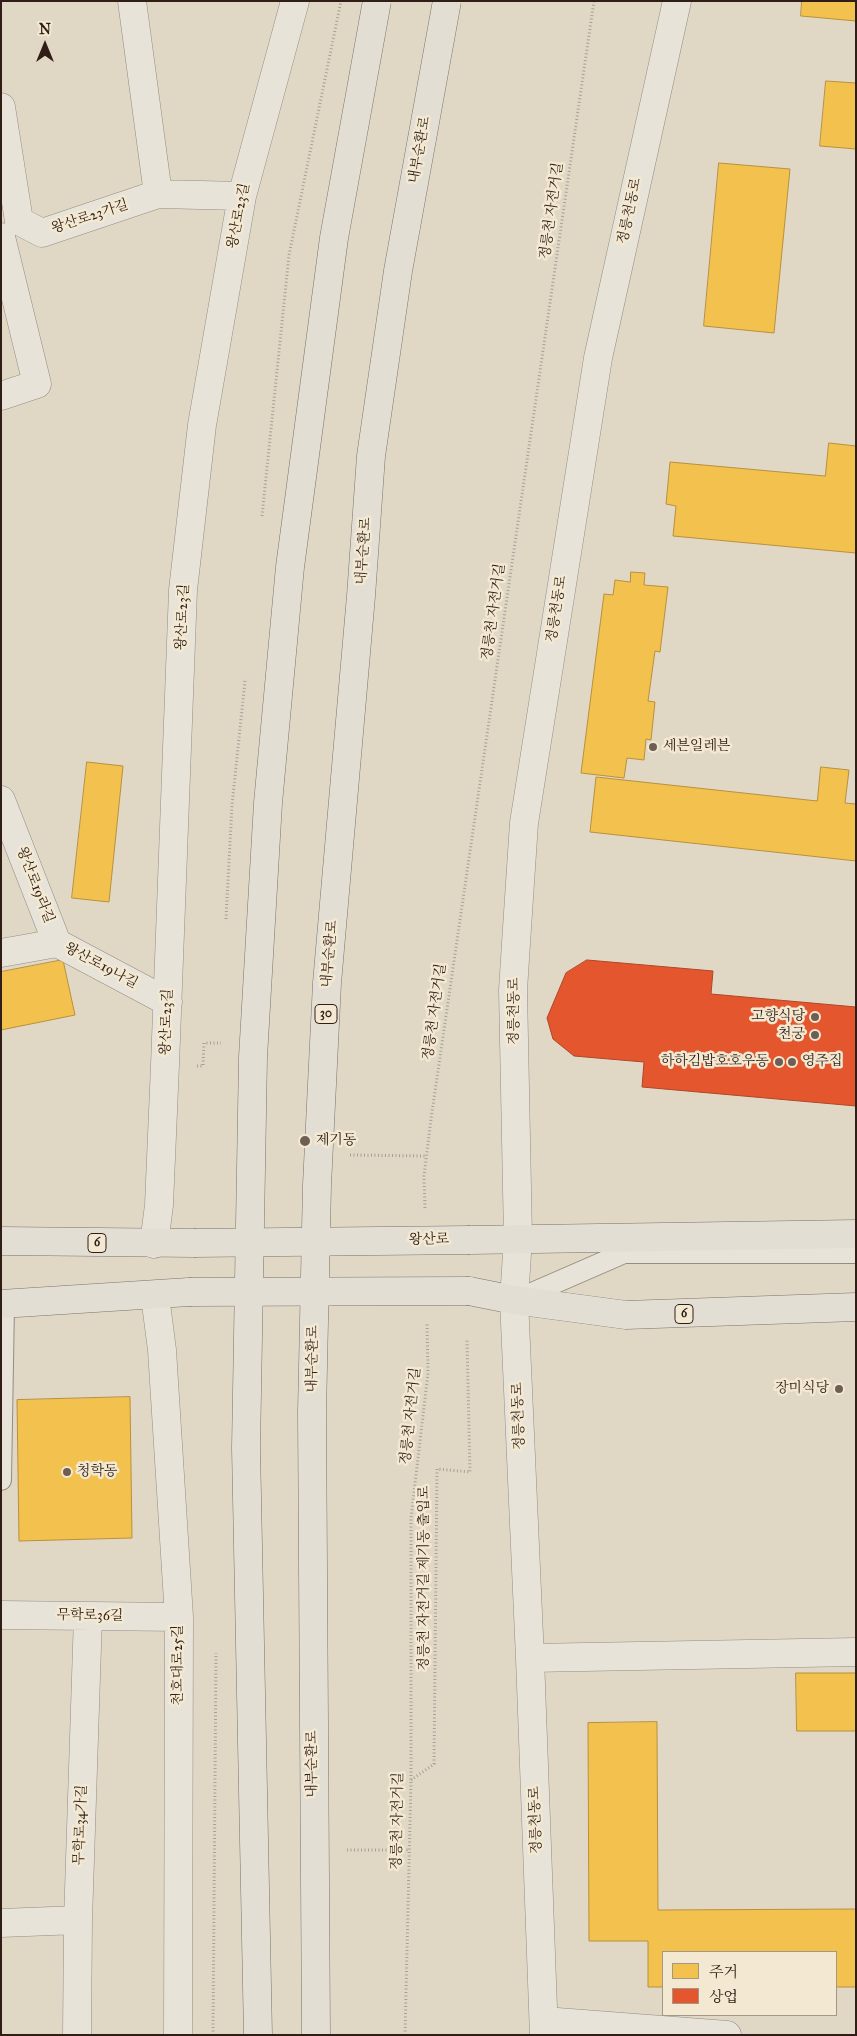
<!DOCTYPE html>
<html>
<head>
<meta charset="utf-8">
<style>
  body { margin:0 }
  #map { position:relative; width:857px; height:2036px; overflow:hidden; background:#e0d8c5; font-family:"IM FELL Great Primer","Noto Serif KR",serif }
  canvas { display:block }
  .frame { position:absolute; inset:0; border:2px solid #301d15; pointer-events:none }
  .legend { position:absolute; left:662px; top:1951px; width:175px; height:65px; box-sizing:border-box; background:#f3e9d2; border:1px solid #a59786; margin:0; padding:6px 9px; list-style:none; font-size:15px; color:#301d15 }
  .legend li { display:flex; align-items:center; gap:10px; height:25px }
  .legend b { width:25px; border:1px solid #a59786 }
  .north { position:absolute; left:20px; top:20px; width:50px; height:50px; -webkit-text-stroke:4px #f3e9d2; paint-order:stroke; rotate:0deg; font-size:14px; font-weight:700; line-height:20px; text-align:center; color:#301d15 }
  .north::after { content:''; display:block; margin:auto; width:18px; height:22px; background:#301d15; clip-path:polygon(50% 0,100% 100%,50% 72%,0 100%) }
</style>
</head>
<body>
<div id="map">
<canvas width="857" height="2036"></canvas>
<div class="frame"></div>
<ul class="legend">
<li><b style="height:14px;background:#f2c14e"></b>주거</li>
<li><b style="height:14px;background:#e4572e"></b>상업</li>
</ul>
<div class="north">N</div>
</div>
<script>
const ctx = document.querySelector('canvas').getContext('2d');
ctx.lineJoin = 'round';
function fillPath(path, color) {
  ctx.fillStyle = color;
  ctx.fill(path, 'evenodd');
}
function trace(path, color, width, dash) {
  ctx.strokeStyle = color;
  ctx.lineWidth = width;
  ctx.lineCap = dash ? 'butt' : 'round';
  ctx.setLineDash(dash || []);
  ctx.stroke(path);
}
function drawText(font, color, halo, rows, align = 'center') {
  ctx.font = font + ' "IM FELL Great Primer","Noto Serif KR",serif';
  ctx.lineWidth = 5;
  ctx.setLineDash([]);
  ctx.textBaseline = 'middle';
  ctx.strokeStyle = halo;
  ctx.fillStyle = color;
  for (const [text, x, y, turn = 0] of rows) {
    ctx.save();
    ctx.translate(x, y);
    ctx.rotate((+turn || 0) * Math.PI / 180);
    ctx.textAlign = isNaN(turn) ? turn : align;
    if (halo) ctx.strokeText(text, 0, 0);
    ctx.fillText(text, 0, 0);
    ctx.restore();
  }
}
fillPath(new Path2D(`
  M363,1H492L441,274L424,460L385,796L364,1051L356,1437L363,2035H225L238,1142L250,820L320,241Z`), '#e0d8c5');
const homes = new Path2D(`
  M802,1H856V21L801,16Z
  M826,81L856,83V149L820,146Z
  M719,163L790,169L774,333L704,326Z
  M829,443L856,446V553L673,536L676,506L666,504L670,462L825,476Z
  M631,572L645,573L644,585L668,587L660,652L655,651L648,701L655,702L651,740L646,739L644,760L627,758L624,778L581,773L604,594L613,595L615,580L630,582Z
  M87,762L123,766L109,902L72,898Z
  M821,767L849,770L845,803L856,804V861L590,832L596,777L817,801Z
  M63,960L75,1015L1,1030V972Z
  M130,1397L132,1538L19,1541L17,1400Z
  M796,1673H856V1731H797Z
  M657,1722L658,1910L856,1909V1987H836V1952H663V1987H648V1941H589L588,1723Z`);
fillPath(homes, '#f2c14e');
trace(homes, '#b8903d', 1);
const shops = new Path2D(`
  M587,960L713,971L711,994L856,1007V1106L642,1087L644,1062L574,1056L553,1039L547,1018L566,973Z`);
fillPath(shops, '#e4572e');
trace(shops, '#ae4626', 1);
const service = new Path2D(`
  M516,1300L624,1253H856
  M1,1480L4,1304`);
const minor = new Path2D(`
  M132,1L158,194
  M1,107L19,221L42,233L158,194L242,196
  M1,237L37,384L1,396
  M1,800L57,943
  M1,953L57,943L168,1002
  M154,1244L159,1205L165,1065L183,590L202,425L242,196L295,1
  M155,1296L162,1350L179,1617L178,2035
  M1,1615L179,1617
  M530,1658L856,1652
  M1,1923L78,1920
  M544,2021L727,2035
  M77,2035L78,1920L88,1616
  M544,2035L530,1658L514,1300L518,1238L513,990L517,928L524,823L598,358L677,1`);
const primary = new Path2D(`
  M470,1240L856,1234
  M1,1241L194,1243
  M469,1291L514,1300L626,1315L856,1307
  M1,1304L189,1292`);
trace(service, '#938c81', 22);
trace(minor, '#938c81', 29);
trace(primary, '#7a7369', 29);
trace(new Path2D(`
  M262,516L289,255L341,1
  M226,919L232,805L245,681
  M197,1066H203L204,1043H221
  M350,1155L427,1156
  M425,1208L424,1176L431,1119L594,1
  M411,1780L434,1764L437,1469L470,1472L467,1339
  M347,1850H409
  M213,2035L216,1653
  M405,2035L411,1781V1518L428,1373L427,1322`), '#a5a098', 3, [1, 2.5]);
trace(service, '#e7e3d9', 20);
trace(minor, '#e7e3d9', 28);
trace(primary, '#e3ded3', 28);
const primaryBridge = new Path2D(`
  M194,1243L470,1240
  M189,1292L469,1291`);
const trunkBridge = new Path2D(`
  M258,2035L246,1448L253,1057L268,803L290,567L334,238L377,1
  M316,2035L312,1412L317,1185L327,983L361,596L371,456L398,271L447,1`);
trace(primaryBridge, '#7a7369', 29, []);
trace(trunkBridge, '#7a7369', 29, []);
trace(primaryBridge, '#e3ded3', 28);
trace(trunkBridge, '#e3ded3', 28);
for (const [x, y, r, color] of [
  [653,747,5,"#6e5e53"],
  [815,1017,5,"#6e5e53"],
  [815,1035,5,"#6e5e53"],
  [779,1062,5,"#6e5e53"],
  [792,1062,5,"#6e5e53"],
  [305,1141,6,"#6e5e53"],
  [839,1389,5,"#6e5e53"],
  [67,1472,5,"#6e5e53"]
]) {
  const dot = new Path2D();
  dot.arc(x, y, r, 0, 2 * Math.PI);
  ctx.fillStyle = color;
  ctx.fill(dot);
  trace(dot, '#f3e9d2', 2);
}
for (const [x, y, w] of [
  [326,1014,22],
  [97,1243,18],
  [684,1314,18]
]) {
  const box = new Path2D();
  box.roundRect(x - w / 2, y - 9.5, w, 19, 4);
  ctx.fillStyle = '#f3e9d2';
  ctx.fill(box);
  trace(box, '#301d15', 1);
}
drawText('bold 12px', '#301d15', null, [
  ["30",326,1014],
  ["6",97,1243],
  ["6",684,1314]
]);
drawText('14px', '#301d15', '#f3e9d2', [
  ["내부순환로",420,150,-80],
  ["정릉천 자전거길",552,211,-82],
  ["정릉천동로",630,211,-78],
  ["왕산로23길",239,216,-79],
  ["왕산로23가길",90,217,-18],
  ["내부순환로",364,551,-86],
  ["정릉천동로",557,609,-81],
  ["정릉천 자전거길",494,612,-82],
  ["왕산로23길",183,617,-87],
  ["왕산로19라길",35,885,69],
  ["내부순환로",330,954,-85],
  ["왕산로19나길",101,966,28],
  ["정릉천동로",515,1011,-90],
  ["정릉천 자전거길",435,1012,-82],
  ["왕산로23길",167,1022,-88],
  ["왕산로",429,1240,-1],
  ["내부순환로",313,1359,-89],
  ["정릉천 자전거길",411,1416,-84],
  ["정릉천동로",519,1416,-92],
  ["정릉천 자전거길 제기동 출입로",425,1578,-90],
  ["무학로36길",90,1616,1],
  ["천호대로25길",179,1665,-90],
  ["내부순환로",313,1764,-90],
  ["정릉천동로",536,1820,-92],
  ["정릉천 자전거길",398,1821,-89],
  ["무학로34가길",81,1825,-88]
]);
drawText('14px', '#301d15', '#f3e9d2', [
  ["세븐일레븐",663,747],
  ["고향식당",805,1017,"right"],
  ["천궁",805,1035,"right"],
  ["하하김밥호호우동",769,1062,"right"],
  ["영주집",802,1062],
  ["제기동",316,1141],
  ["장미식당",829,1389,"right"],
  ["청학동",77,1472]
], 'left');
</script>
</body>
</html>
